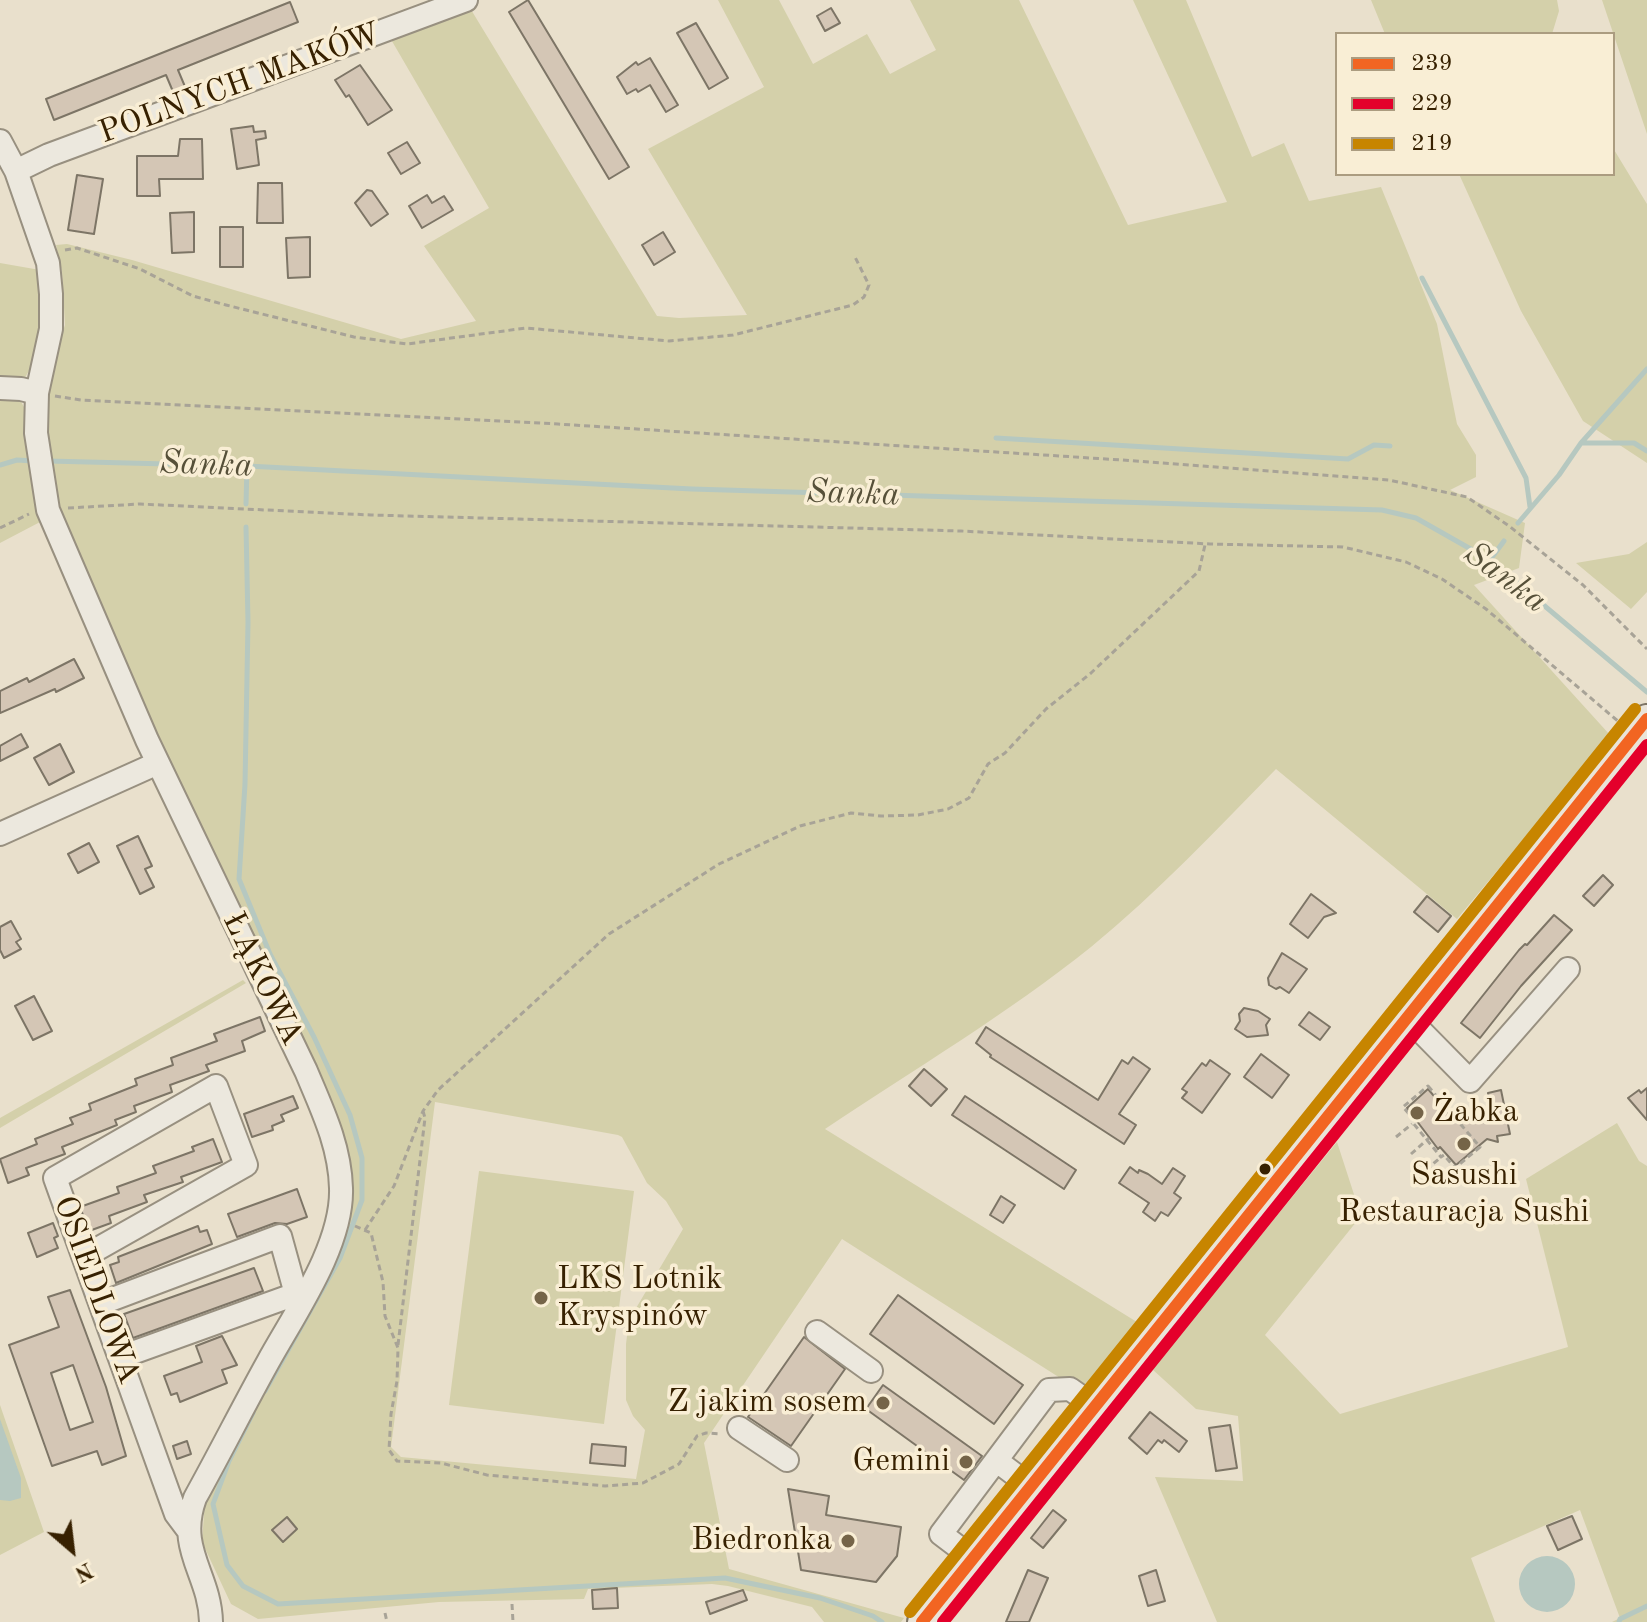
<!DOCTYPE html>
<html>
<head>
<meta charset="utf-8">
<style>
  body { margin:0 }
  #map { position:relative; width:1647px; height:1622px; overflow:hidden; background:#e9e0cc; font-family:"Old Standard TT",serif }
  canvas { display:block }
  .legend { position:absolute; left:1335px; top:32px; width:280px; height:144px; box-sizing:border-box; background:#f9eed5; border:2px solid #ab9c80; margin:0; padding:10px 14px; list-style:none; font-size:24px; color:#372101 }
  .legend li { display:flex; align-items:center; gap:16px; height:40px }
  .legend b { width:40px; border:2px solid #ab9c80 }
  .north { position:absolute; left:32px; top:1510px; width:80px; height:80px; -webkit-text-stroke:6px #f9eed5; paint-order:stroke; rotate:152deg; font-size:22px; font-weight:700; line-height:32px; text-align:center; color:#372101 }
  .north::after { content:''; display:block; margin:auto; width:28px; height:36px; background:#372101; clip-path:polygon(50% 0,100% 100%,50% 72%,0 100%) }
</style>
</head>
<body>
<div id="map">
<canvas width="1647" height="1622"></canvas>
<ul class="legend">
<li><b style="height:10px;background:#f26522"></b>239</li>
<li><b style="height:10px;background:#e4002b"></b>229</li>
<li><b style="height:10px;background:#c78500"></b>219</li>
</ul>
<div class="north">N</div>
</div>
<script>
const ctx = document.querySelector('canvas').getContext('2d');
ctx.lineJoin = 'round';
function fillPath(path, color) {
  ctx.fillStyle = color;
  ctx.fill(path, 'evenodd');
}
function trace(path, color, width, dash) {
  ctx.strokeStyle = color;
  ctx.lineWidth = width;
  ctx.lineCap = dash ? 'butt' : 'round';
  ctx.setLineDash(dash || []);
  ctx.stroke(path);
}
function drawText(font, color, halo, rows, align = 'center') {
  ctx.font = font + ' "Old Standard TT",serif';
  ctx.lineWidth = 7;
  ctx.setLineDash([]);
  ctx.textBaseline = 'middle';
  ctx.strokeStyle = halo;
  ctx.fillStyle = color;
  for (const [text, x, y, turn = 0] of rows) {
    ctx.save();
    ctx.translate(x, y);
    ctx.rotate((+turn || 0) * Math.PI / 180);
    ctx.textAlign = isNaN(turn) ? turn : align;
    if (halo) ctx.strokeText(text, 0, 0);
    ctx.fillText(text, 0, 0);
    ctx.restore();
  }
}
fillPath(new Path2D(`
  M718,0H779L813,64L867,34L890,74L936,50L910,0H1019L1128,225L1227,202L1133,0H1186L1252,157L1284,143L1309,201L1381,187L1437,324L1457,424L1476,455V477L1450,490L1525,523L1519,568L1474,585L1610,735L1457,919L1276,769C1216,830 1157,893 1091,947C1009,1013 913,1070 825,1129L1145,1327L1090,1397L842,1239L704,1443L729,1569L904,1618L901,1622H824L812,1607L728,1586L712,1584L588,1589L584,1599L439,1602L258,1619L231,1604L202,1542L205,1501L343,1231L337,1123L297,1025L224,881L60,522L41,434L51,366L65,325L62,272L56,245L67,244L132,260L401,339L476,321L424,246L489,208L389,36L470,8L657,316L679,318L747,315L648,149L764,87ZM435,1102L618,1135L622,1137L647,1183L666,1201L683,1229L629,1320L626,1344V1400L633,1416L645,1430L636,1479L401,1457L391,1447Z
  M1371,0H1557L1559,11L1552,34H1385Z
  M1602,0H1647V134Z
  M1613,148L1647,204V463L1583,421L1521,311L1459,174H1613Z
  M0,263L40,270C42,315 50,345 21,383H0Z
  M0,394L20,400L27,412L42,521L0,543Z
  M1647,542V592L1631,609L1576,563L1629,554Z
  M243,980L246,983L0,1128V1118Z
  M1617,1123L1639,1161L1647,1166V1622H1612L1620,1618L1580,1510L1471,1558L1495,1622H1217L1155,1477L1243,1481L1238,1416L1196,1409L1152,1369L1337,1142L1361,1216L1265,1335L1340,1414L1568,1347L1526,1179Z
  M479,1171L634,1191L604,1424L449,1405Z
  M0,1405L44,1532L0,1555Z`), '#d4d0aa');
fillPath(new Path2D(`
  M0,1419L21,1478V1498L10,1501L0,1500Z
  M1519 1584a28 28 0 1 1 56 0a28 28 0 1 1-56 0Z`), '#b6c8c0');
trace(new Path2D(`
  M1422,278L1526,478L1530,507
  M996,438L1348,459L1374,445L1390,446
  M1581,443L1647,369
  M48,461L247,466L692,489L1382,510L1416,518L1490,560L1647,692
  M0,465L17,460L34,461
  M246,504L247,466
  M1518,523L1559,475L1581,443H1634L1647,451
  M246,527L248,622L245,784L239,879L270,954L314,1037L350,1115L362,1158V1200L340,1258L265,1391
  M1490,560L1504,541
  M253,1413L229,1461L213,1504L227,1565L243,1586L278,1604L725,1578L820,1598L873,1616L882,1622
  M1619,1622L1620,1619L1647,1606`), '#b6c8c0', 5);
const building = new Path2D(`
  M528,0L629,167L609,179L509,12Z
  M290,2L298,22L178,70L186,89L174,94L166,75L54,120L46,99Z
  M831,8L840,23L825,31L817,16Z
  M696,23L728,78L709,89L677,33Z
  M650,58L678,105L666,112L650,85L638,92L636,89L627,94L617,77L636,62L638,65Z
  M360,65L392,110L368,125L349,95L346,97L335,80Z
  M253,126L254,132L265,131L266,138L256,140L259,165L237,169L231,129Z
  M180,139H202L203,179H159L160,196H137V156H178Z
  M407,142L420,163L401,174L388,153Z
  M77,175L103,179L94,234L68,230Z
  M258,183H282L283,223H257Z
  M367,190L372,191L388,214L371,226L355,203Z
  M427,195L432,203L444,196L453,210L422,228L409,206Z
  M194,212V252L172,253L170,213Z
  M220,227H243V267H220Z
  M663,232L675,252L654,265L642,245Z
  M310,237V277L288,278L286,238Z
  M74,659L84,678L56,692L55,689L0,713V691L27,678L29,682Z
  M21,734L28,747L0,761V746Z
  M60,744L74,772L49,785L34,758Z
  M138,836L152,866L145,869L154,887L140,894L117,846Z
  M89,843L99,862L78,873L68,854Z
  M1603,875L1613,885L1594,906L1583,896Z
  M1311,894L1336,913L1324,917L1308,938L1290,924Z
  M1427,896L1451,916L1438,932L1414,912Z
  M1554,915L1572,930L1521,986L1480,1038L1461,1023L1519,950L1525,944L1527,945Z
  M11,921L21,939L16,942L21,949L4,958L0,950V927Z
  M1282,953L1307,969L1289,993L1280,987L1276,989L1269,985L1268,978Z
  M34,996L52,1031L33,1040L15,1006Z
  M1244,1008L1258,1011L1270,1019L1266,1025L1268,1035L1247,1037L1235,1029L1240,1021L1239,1014Z
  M1309,1012L1330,1027L1320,1040L1299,1025Z
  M260,1017L265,1031L242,1041L245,1051L206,1065L209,1071L170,1085L172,1092L134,1106L136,1112L115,1120L117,1125L62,1147L65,1154L26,1168L29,1175L8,1183L0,1159L37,1144L35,1139L73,1124L70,1118L91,1110L89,1104L137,1085L135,1079L173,1065L171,1058L217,1041L214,1034Z
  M986,1027L1098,1100L1122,1060L1128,1064L1133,1057L1150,1069L1119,1114L1136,1125L1124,1144L990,1057L991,1055L976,1043Z
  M1261,1054L1289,1075L1272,1098L1244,1077Z
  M1210,1060L1230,1074L1202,1113L1182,1098L1187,1092L1182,1089L1202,1063L1206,1066Z
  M924,1069L947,1089L931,1106L909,1086Z
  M1647,1088V1120L1628,1098L1639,1090L1641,1093Z
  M1428,1089L1457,1123L1493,1116L1488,1093L1501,1090L1510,1134L1497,1136L1498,1142L1487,1139L1456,1165L1440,1147L1438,1149L1407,1108Z
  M293,1096L298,1108L281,1115L284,1121L272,1126L273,1130L252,1137L244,1114Z
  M965,1096L1076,1170L1064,1189L952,1115Z
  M213,1139L222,1162L181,1177L183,1182L144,1195L147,1202L109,1216L111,1223L89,1231L80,1207L119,1193L117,1187L156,1173L153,1166L194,1151L192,1147Z
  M1130,1167L1138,1173L1139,1170L1148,1174L1162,1184L1173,1168L1185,1176L1174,1193L1181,1198L1168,1216L1161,1212L1155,1221L1143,1212L1149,1203L1119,1183Z
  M297,1189L307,1217L287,1224L275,1223L237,1237L228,1214Z
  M1001,1196L1015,1205L1003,1223L990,1215Z
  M53,1223L58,1236L54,1238L58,1248L37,1257L28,1233Z
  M198,1226L200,1232L207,1230L212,1244L116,1283L110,1265L119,1262L118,1257Z
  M254,1268L263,1291L133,1338L124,1314Z
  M70,1290L106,1387L126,1456L102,1465L97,1451L52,1466L9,1345L59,1327L48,1297ZM73,1365L93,1422L70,1430L51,1373Z
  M898,1295L1023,1385L994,1424L870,1334Z
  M222,1336L237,1365L222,1370L227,1383L180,1402L177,1393L171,1395L164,1376L202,1362L196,1346Z
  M804,1337L845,1369L791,1446L748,1417Z
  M883,1385L982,1456L964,1480L866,1409Z
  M1150,1412L1187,1441L1179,1452L1164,1440L1162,1443L1158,1440L1147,1454L1129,1438Z
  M1230,1425L1237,1468L1216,1471L1209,1428Z
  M187,1441L191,1454L177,1459L173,1446Z
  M592,1444L626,1447L625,1466L590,1463Z
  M788,1489L829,1496L826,1515L901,1527L897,1556L876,1582L801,1570Z
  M1053,1510L1066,1520L1043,1548L1031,1538Z
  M1572,1516L1582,1539L1558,1550L1547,1526Z
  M287,1517L297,1529L283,1542L272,1530Z
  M1028,1570L1048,1578L1029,1622H1006Z
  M1156,1570L1165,1601L1148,1606L1139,1576Z
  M617,1588L618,1608L593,1609L592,1590Z
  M743,1590L747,1600L710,1614L706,1602Z`);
fillPath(building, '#d4c6b5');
trace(building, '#7d7566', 2);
const minor = new Path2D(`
  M0,141L16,171L48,263L51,294V329L37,393L36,433L48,510L147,740L306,1071C322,1109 340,1146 341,1188C343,1245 295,1313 268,1362C243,1407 220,1453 195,1498C176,1550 210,1574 211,1622
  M16,171L49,155L466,0
  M0,388L21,389L37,393
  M0,834L158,763
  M1407,1017L1470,1081L1568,969
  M85,1256L246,1165L216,1086L55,1178L176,1514L188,1530
  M102,1303L280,1236L296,1294
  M817,1332L871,1371
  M121,1357L307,1290
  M739,1428L787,1460
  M997,1461L1030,1486
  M974,1559L941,1534L1049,1390L1070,1389L1094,1406`);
const major = new Path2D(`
  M922,1622L1647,719`);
trace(minor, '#989080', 26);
trace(major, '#7d7566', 32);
trace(new Path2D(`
  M65,250L77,248L140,269L193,296L226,305L354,337L407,344L526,328L669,341L733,335L853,305L864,297L869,285L855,257
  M55,396L81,400L558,424L1122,460L1389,480L1467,497L1509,526L1583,585L1647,649
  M68,508L140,504L371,515L961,531L1210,544L1343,547L1406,562L1442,579L1486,609L1619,722
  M0,528L29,514
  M1428,1086L1480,1147L1455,1168L1444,1155L1441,1157L1413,1123L1415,1121L1403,1107Z
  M1396,1137L1412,1124
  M1411,1154L1429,1138
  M1426,1170L1441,1157
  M355,1226L371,1233L383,1282L385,1316L398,1348L397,1381L391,1414L389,1450L397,1461L441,1463L487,1475L605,1486L643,1483L679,1464L697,1436L706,1433L721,1434
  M365,1230L394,1186L423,1111L438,1090L609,934L719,864L800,826L851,813L881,816L918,815L948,809L969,798L988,764L1005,753L1046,709L1091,673L1199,571L1205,545
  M398,1345L425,1118L423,1111
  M512,1604L513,1622
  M385,1613L387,1622`), '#a8a397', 3, [6, 4]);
trace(minor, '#ece8de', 22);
trace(major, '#eae4d8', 28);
trace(new Path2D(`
  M922,1622L1647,719`), '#f26522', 12);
trace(new Path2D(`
  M943,1622L1647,745`), '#e4002b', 12);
trace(new Path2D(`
  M910,1612L1635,709`), '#c78500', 12);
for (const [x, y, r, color] of [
  [1417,1113,8,"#756448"],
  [1464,1144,8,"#756448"],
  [1265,1169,7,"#372101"],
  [541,1298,8,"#756448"],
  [883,1403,8,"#756448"],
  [966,1462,8,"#756448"],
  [848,1541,8,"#756448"]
]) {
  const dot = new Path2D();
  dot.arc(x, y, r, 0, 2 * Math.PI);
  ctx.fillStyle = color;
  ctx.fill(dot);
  trace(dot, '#f9eed5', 3);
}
drawText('32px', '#372101', '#f9eed5', [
  ["POLNYCH MAKÓW",240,84,-20],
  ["ŁĄKOWA",262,979,64],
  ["OSIEDLOWA",96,1290,70]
]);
drawText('32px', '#372101', '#f9eed5', [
  ["Żabka",1433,1113,"left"],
  ["Sasushi",1464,1176,"center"],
  ["Restauracja Sushi",1464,1213,"center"],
  ["LKS Lotnik",557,1280,"left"],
  ["Kryspinów",557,1317,"left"],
  ["Z jakim sosem",867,1403],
  ["Gemini",950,1462],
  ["Biedronka",832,1541]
], 'right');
drawText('italic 34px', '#565039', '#f9eed5', [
  ["Sanka",206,465,2],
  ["Sanka",853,494,2],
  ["Sanka",1505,578,37]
]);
</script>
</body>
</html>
